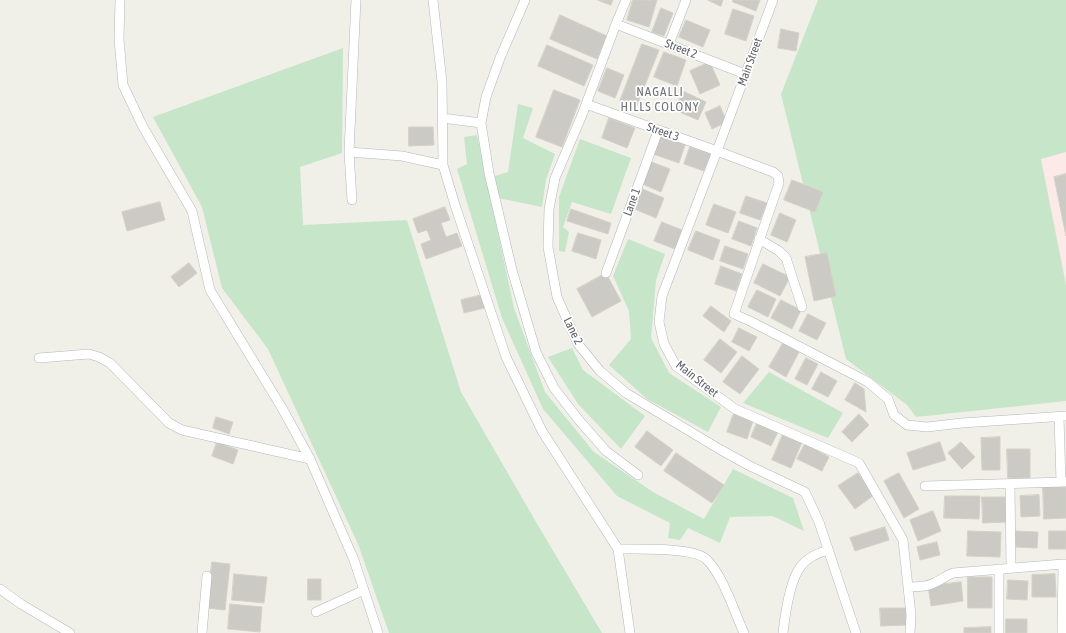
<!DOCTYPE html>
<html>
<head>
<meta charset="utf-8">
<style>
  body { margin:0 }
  canvas { display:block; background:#f0efe8 }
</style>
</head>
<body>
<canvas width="1066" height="633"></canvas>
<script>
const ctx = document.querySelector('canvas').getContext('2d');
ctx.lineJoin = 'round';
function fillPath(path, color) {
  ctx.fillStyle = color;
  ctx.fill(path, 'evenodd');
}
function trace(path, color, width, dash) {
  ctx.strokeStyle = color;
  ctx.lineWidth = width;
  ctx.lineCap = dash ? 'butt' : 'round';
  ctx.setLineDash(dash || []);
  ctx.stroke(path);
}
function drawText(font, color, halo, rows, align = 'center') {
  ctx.font = font + ' "Asap Condensed",sans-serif';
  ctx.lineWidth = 3.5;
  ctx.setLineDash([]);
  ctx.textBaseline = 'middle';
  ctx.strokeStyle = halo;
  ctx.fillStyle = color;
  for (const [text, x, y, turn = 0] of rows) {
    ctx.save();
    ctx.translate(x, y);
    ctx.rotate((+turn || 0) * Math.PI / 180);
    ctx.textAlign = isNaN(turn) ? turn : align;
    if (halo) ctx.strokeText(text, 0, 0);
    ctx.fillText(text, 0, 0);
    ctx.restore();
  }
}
fillPath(new Path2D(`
  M1066,152V285L1041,159Z`), '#fbeae7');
fillPath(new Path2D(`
  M818,0H1066V152L1041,159L1066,285V401L916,417L907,405L846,359L781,94Z
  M343,48L342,153L300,167L303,225L407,220L461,392L536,522L602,633H389L358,544L268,349L222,288L202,207L153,117Z
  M518,104L533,108L523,138L555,154L546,180L542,207L498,198L495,176L508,172Z
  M477,135L514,308L545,392L594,452L653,492L704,519L733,469L793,498L804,531L773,516L730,517L720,543L688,528L680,540L668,538L670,523L617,496L543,409L502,318L457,169L467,164L464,137Z
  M580,139L631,158L611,214L572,202L563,227L569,232L565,252L559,251V197Z
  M628,239L665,254L656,280L651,338L669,373L721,407L708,432L647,399L609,365L631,339L629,311L613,276Z
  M572,348L583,370L645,416L621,449L578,404L548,357Z
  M769,372L843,413L828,438L743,403Z`), '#c7e6c9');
const building = new Path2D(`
  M598,0H613L611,5Z
  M633,0H657L649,27L627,20Z
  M708,0H723L721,6Z
  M733,0H760L756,11L733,2Z
  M661,8L673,13L664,36L652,32Z
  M733,9L754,16L746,41L725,34Z
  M560,15L607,36L597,59L550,39Z
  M686,20L710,30L703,47L679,37Z
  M781,29L799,33L796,51L778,48Z
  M642,44L659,50L636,108L620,101Z
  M547,45L593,65L584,86L538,66Z
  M664,52L686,60L677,86L654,77Z
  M710,62L720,85L700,94L690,71Z
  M607,68L624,75L615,98L598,91Z
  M554,90L580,100L562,147L536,137Z
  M683,91L706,102L698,120L675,110Z
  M720,106L727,122L712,129L705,113Z
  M609,118L635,128L627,148L602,138Z
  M409,127H433L434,145L409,146Z
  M660,136L685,145L679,163L653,154Z
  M690,147L711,154L704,171L684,164Z
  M649,161L670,169L661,192L640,183Z
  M1066,174V236L1054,177Z
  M792,180L823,192L815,212L784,200Z
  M640,188L664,198L656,218L632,208Z
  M746,196L767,203L760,220L740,213Z
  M160,202L165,220L127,231L122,212Z
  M714,204L736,212L728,233L706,225Z
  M445,207L450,220L441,223L446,237L457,233L462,246L426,259L421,244L431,240L427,230L418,233L413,219Z
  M571,209L611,223L608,234L567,221Z
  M780,213L796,220L787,242L771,235Z
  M739,221L757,228L751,246L732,239Z
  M662,222L682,230L675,249L654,241Z
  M696,231L720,240L713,260L688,250Z
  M578,233L601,240L596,259L572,251Z
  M725,246L748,254L743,269L720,261Z
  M827,253L836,296L814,301L805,257Z
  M189,263L197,273L179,287L171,277Z
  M763,264L790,277L780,296L754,283Z
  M721,266L742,274L736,291L715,284Z
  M606,273L621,301L592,317L577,289Z
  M757,290L776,299L768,317L748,307Z
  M486,294L489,307L464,313L461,300Z
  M781,300L801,310L792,329L771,318Z
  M711,306L731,321L724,332L703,316Z
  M808,314L826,323L817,340L799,331Z
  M739,328L757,337L749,351L732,342Z
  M720,339L737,352L721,373L704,360Z
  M783,343L799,352L786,377L769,367Z
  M742,356L759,369L740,394L723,382Z
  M806,358L818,364L807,385L795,379Z
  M821,372L837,381L828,397L812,389Z
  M855,383L864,389L866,412L845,400Z
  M734,413L753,421L747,439L727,432Z
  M859,414L869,425L852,442L842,432Z
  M216,417L233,422L229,434L213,428Z
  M757,423L778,432L771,446L751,437Z
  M647,431L673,450L661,466L635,447Z
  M783,434L802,442L791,468L772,460Z
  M1000,437V470H982L981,438Z
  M217,442L238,450L233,464L212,456Z
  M940,442L946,460L913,470L907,453Z
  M961,442L975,457L962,469L948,453Z
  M805,444L829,457L822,471L797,459Z
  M1007,449H1030V478H1008Z
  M676,453L724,485L712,503L664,471Z
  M858,473L874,495L855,509L838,486Z
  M899,473L919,509L904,518L884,481Z
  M1043,487H1066V518L1044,519Z
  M1039,495L1040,516L1021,517L1020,496Z
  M945,496H980L979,519L944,518Z
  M982,497H1006L1007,522L983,523Z
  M933,511L941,531L918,541L910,520Z
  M885,527L889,540L855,551L850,538Z
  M968,531L1001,532L1000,557L967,556Z
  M1016,531L1038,532L1037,548L1016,547Z
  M1049,531H1066V549H1049Z
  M937,542L940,555L920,560L917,547Z
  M212,562L230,564L225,610L207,608Z
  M234,574L267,577L264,603L232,600Z
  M1055,574L1056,597H1032V575Z
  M968,577H992V608H968Z
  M308,579H321V600H308Z
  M1008,580L1028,581L1027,600L1007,599Z
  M961,582L963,601L931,606L928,586Z
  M230,604L262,607L260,632L228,629Z
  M880,608H906V625L881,626Z
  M1006,619H1027V633H1006Z
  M991,627V633H964V628Z`);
fillPath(building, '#cccac4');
trace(building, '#d5d1c7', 1);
const minor = new Path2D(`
  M120,0L119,39L123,85L143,127L192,211L210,290L282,408L310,459L354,560L378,633
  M356,0L349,152L402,156L443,165
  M433,0L442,82L443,165L455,205L506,357L542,431L618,549L630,633
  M525,0L500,58L486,97L481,123L489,173L512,270L536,352L554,388L578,419L606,451L638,475
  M626,0L616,24L582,115L555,178L549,209L548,247L557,297L578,344L600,371L626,393L721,450L750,466L805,492L819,522L856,633
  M773,0L717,151L662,296L659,322L664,344L676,366L735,409L859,463L903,540L911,615L910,633
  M616,24L745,74
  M669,44L686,0
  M586,104L717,151L773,172L778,176L779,183L734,314L750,321L868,382L888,399L894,415L907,425L927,427L962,423L1066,416
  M442,118L481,123
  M349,152L352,200
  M759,239L779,251L786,258L802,307
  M606,273L658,131
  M39,358L89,354L99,357L110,363L169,423L182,430L310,459
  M1059,417L1061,482
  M1010,484L1011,568
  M925,486L1066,482
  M618,549C637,549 694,547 706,559C723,575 734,611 744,633
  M908,587C917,587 928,587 936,582C943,579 945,576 953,573L1063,564
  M0,589L21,604L70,633
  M316,612L364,590
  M202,633L207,576
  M783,633C785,615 790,580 801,566C808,557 817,553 828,550
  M999,633V569
  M1062,633L1063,564H1066`);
trace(minor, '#b5b7bb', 10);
trace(minor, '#fff', 9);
drawText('12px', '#5f6267', '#fff', [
  ["Street 2",681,49,21],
  ["Main Street",750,62,-70],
  ["Street 3",663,132,19],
  ["Lane 1",632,202,-70],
  ["Lane 2",573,331,64],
  ["Main Street",697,379,39]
]);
ctx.letterSpacing = '1px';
drawText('13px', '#707479', '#fff', [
  ["NAGALLI",660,92],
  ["HILLS COLONY",660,107]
]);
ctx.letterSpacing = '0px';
</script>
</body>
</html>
